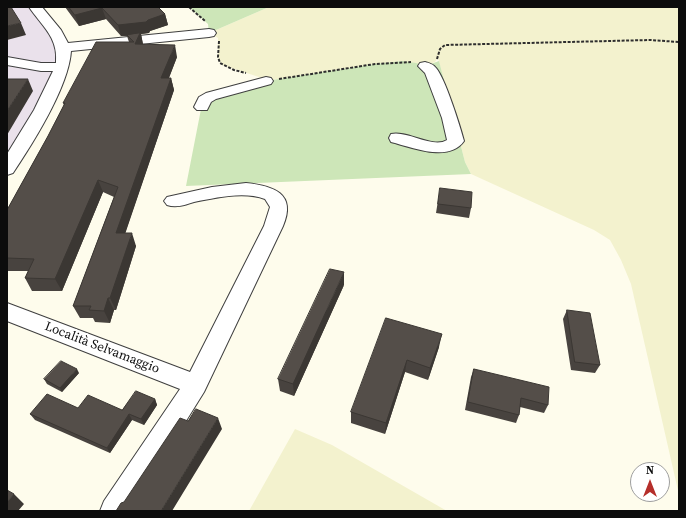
<!DOCTYPE html>
<html>
<head>
<meta charset="utf-8">
<style>
  body { margin:0 }
  #map { position:relative; width:686px; height:518px; overflow:hidden; background:#fefcec; font-family:"Source Serif 4",serif }
  canvas { display:block }
  .frame { position:absolute; inset:0; border:8px solid #0c0c0c; pointer-events:none }
  .north { position:absolute; left:630px; top:462px; width:40px; height:40px; box-sizing:border-box; background:#fff; border:1px solid #9e9e9e; border-radius:50%; rotate:0deg; font-size:11px; font-weight:700; line-height:16px; text-align:center; color:#0c0c0c }
  .north::after { content:''; display:block; margin:auto; width:14px; height:18px; background:#b52e2b; clip-path:polygon(50% 0,100% 100%,50% 72%,0 100%) }
</style>
</head>
<body>
<div id="map">
<canvas width="686" height="518"></canvas>
<div class="frame"></div>
<div class="north">N</div>
</div>
<script>
const ctx = document.querySelector('canvas').getContext('2d');
ctx.lineJoin = 'round';
function fillPath(path, color) {
  ctx.fillStyle = color;
  ctx.fill(path, 'evenodd');
}
function trace(path, color, width, dash) {
  ctx.strokeStyle = color;
  ctx.lineWidth = width;
  ctx.lineCap = dash ? 'butt' : 'round';
  ctx.setLineDash(dash || []);
  ctx.stroke(path);
}
function drawText(font, color, halo, rows, align = 'center') {
  ctx.font = font + ' "Source Serif 4",serif';
  ctx.lineWidth = 4;
  ctx.setLineDash([]);
  ctx.textBaseline = 'middle';
  ctx.strokeStyle = halo;
  ctx.fillStyle = color;
  for (const [text, x, y, turn = 0] of rows) {
    ctx.save();
    ctx.translate(x, y);
    ctx.rotate((+turn || 0) * Math.PI / 180);
    ctx.textAlign = isNaN(turn) ? turn : align;
    if (halo) ctx.strokeText(text, 0, 0);
    ctx.fillText(text, 0, 0);
    ctx.restore();
  }
}
fillPath(new Path2D(`
  M7,7H35L64,53L7,169Z`), '#eae1eb');
fillPath(new Path2D(`
  M269,7H679V495L631,284L621,260L610,240L594,230L471,174L465,162L438,58L435,62L425,66L402,61L375,64L266,81L259,77L222,65L218,57V38L209,33Z
  M295,429L332,445L447,511H249Z`), '#f3f2ce');
fillPath(new Path2D(`
  M189,7H269L209,33L208,24Z
  M402,61L416,63L425,66L439,61L465,162L471,174L186,186L202,104L266,81L375,64Z`), '#cde6b8');
const minor = new Path2D(`
  M29,7H42L61,30L68,43L209,29L214,30L216,33L214,36L209,37L71,51C69,86 33,143 13,173L7,175V154L34,110L53,71H41L7,65V57L41,63H56V61C58,37 41,25 29,7Z
  M425,62C429,63 433,64 436,68C445,78 460,126 464,141C449,163 411,147 391,142L389,138L391,134C407,130 433,149 447,140L442,118L425,73L418,66L420,63Z
  M266,77L271,78L273,81L271,84L216,99L211,102L207,110H197L194,107L199,97L206,93Z
  M246,183C273,186 297,193 283,226L204,392L130,511H100L104,501L180,389L7,321V303L190,372L264,226L270,207L265,199C243,191 216,198 194,202C185,205 176,208 167,205L164,201L167,197L212,187Z`);
trace(minor, '#3f3f3f', 2);
trace(new Path2D(`
  M189,7L205,21
  M219,41L218,57L220,63L234,70L246,73
  M437,59L440,49L445,45L650,40L679,42
  M279,79L375,64L411,62`), '#2e2e2e', 2, [3, 1.5]);
fillPath(minor, '#fff');
fillPath(new Path2D(`
  M65,7H158L165,14L168,25L150,31L149,33L141,34L143,44L177,57L169,78H171L174,90L125,233L136,246L116,310H114L110,323L95,322L93,318H80L73,306L114,197L103,192L62,291H32L25,278L28,271H7V210L48,136L64,105L63,103L129,42L127,36H121L106,19L79,26Z
  M440,188L471,208L469,218L436,213Z
  M344,285L294,396L280,391L278,379Z
  M567,310L600,365L595,373L571,370L563,319Z
  M386,318L439,347L428,380L405,372L385,434L351,423V412Z
  M474,369L548,405L544,413L520,407L519,415L516,423L465,410L471,377Z
  M79,373L62,392L47,384L44,379Z
  M155,399L157,405L144,425L132,420L110,453L35,420L30,414L78,408L122,410Z`), '#48433f');
fillPath(new Path2D(`
  M102,8L106,19L79,26L75,15Z
  M165,14L168,25L150,31L149,33L141,34L143,45L135,44L140,34L121,36L118,25L148,20Z
  M21,23L26,35L7,40V26Z
  M175,45L177,57L164,90L161,78Z
  M171,78L174,90L121,246L116,233Z
  M28,79L33,91L7,135V111Z
  M98,180L103,192L62,291L55,279Z
  M132,233L136,246L116,310L110,298Z
  M344,272V285L294,396L293,384Z
  M108,298L114,310L110,323L104,311Z
  M442,334L439,347L428,380L430,368Z
  M407,360L405,372L385,434L386,423Z
  M77,369L79,373L62,392L60,388Z
  M155,399L157,405L144,425L141,419Z
  M129,414L132,420L110,453L107,448Z
  M218,418L222,429L172,511H161Z
  M14,494L24,504L18,511H7V502Z`), '#3b3733');
const building = new Path2D(`
  M7,7H11L21,23L7,26Z
  M69,7H158L165,14L148,20L146,22L118,25L102,8L75,15Z
  M140,33L135,44L175,45L161,78H171L116,233H132L110,298H108L104,311L89,310L91,306H73L118,187L98,180L55,279L25,278L34,259L7,258V210L48,136L65,103H63L96,42H134L127,35Z
  M7,79H28L7,111Z
  M440,188L472,192L471,208L438,204Z
  M330,269L344,272L293,384L278,379Z
  M567,310L590,313L600,365L575,362Z
  M386,318L442,334L430,368L407,360L386,423L351,412Z
  M61,361L77,369L60,388L44,379Z
  M474,369L549,387L548,405L521,398L519,415L468,402Z
  M136,391L155,399L141,419L129,414L107,448L30,414L47,394L78,408L88,395L122,410Z
  M196,409L218,418L161,511H116L121,503L124,502L180,418L188,421Z
  M7,490L14,494L7,502Z`);
fillPath(building, '#544e49');
trace(building, '#3b3733', 1);
drawText('13px', '#0c0c0c', '#fff', [
  ["Località Selvamaggio",102,348,21]
]);
</script>
</body>
</html>
